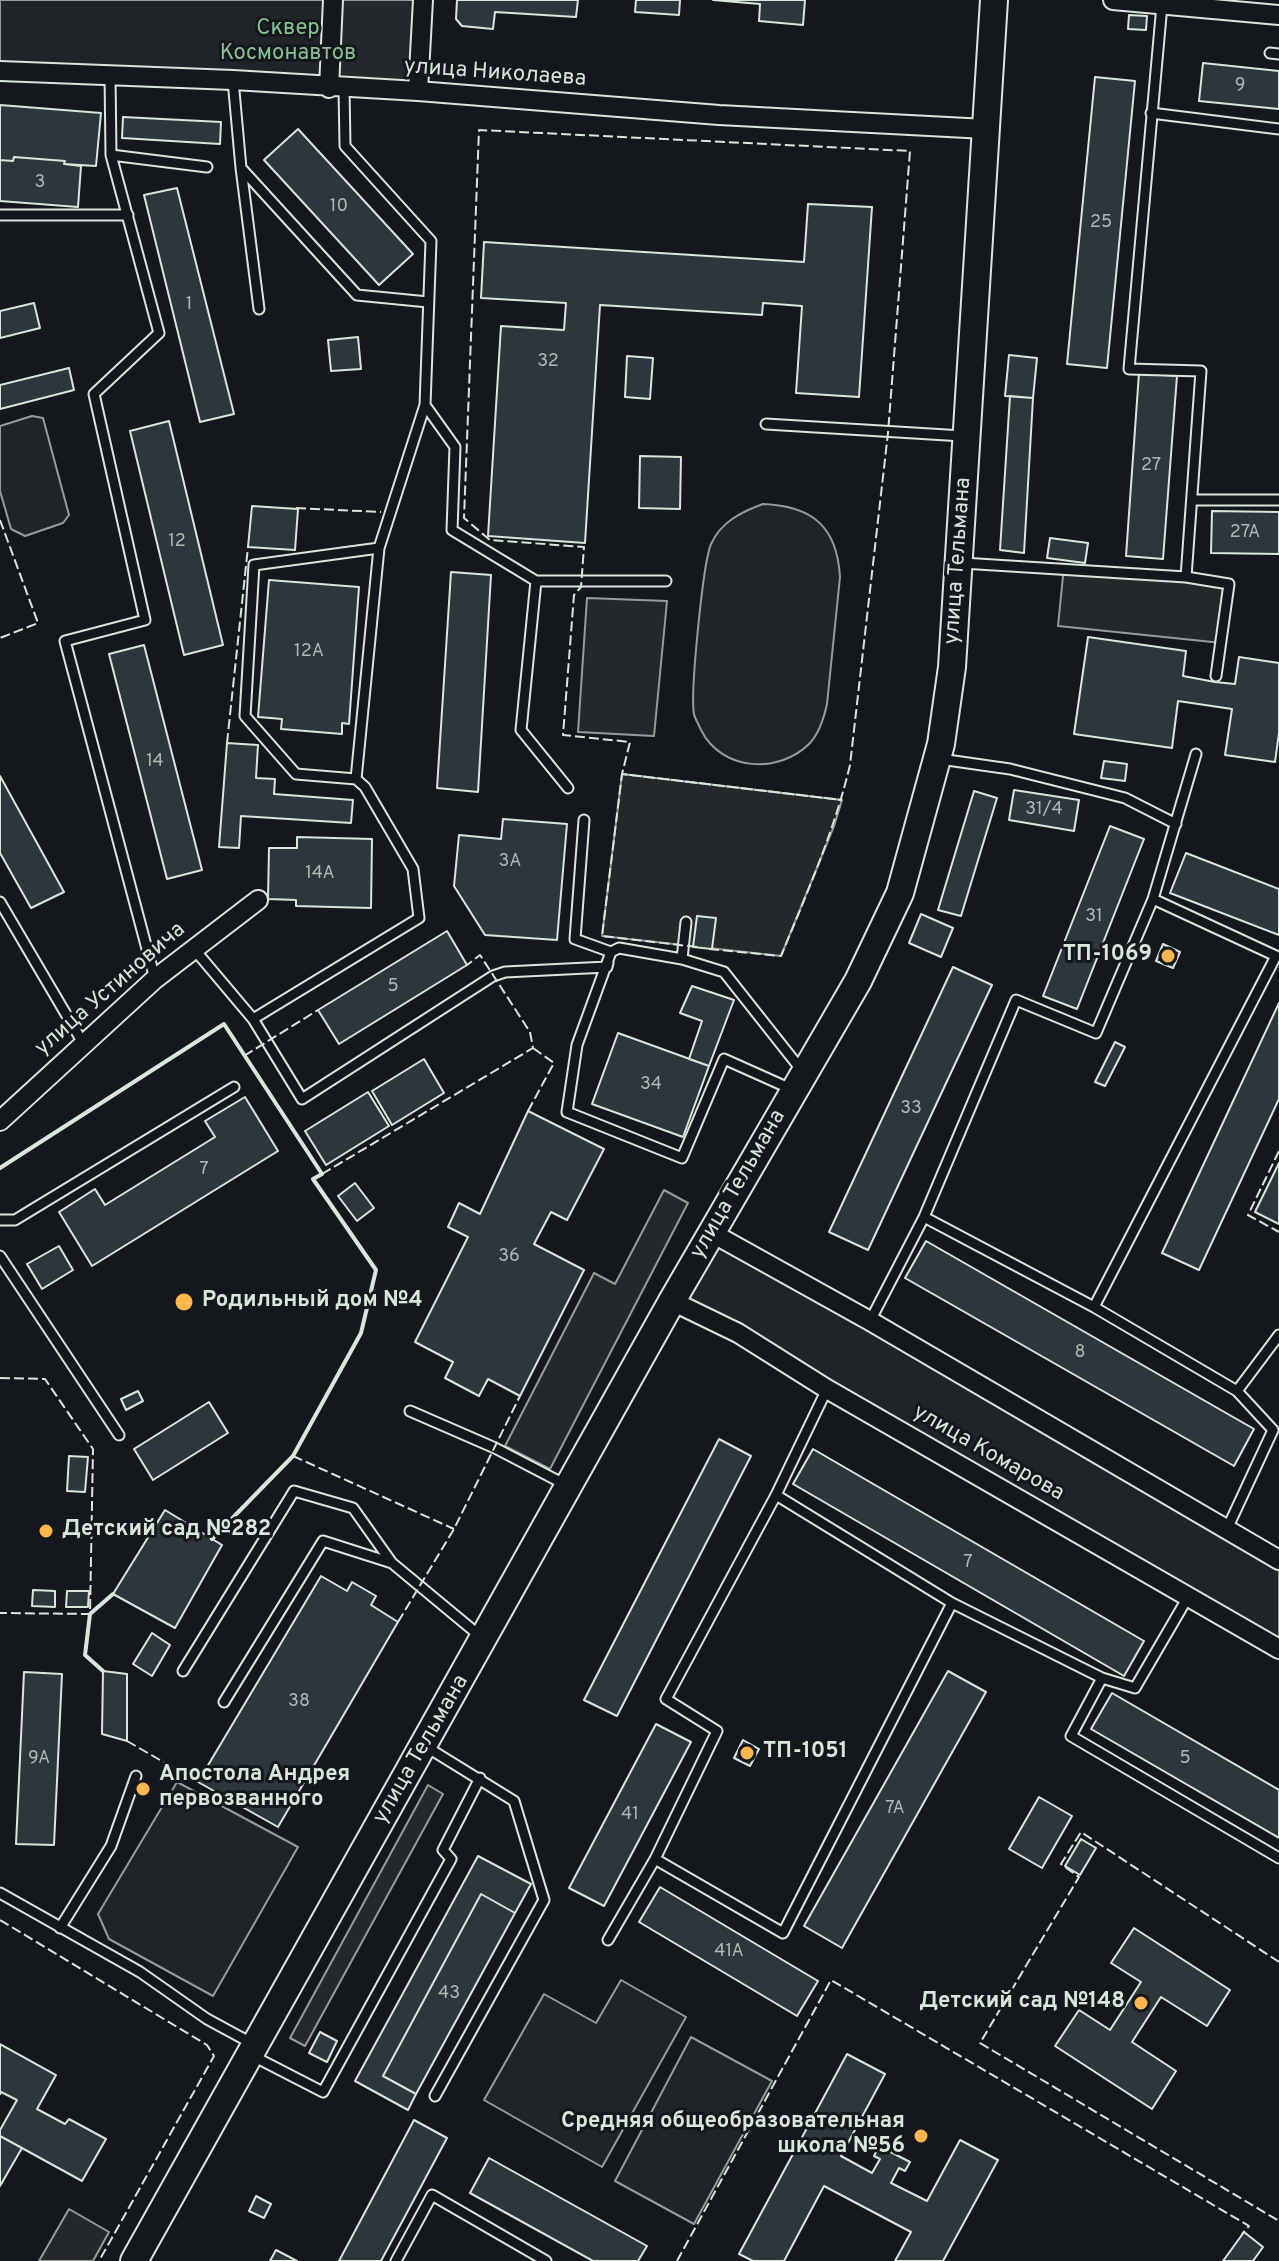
<!DOCTYPE html>
<html>
<head>
<meta charset="utf-8">
<style>
  body { margin:0 }
  canvas { display:block; background:#14181c }
</style>
</head>
<body>
<canvas width="1279" height="2261"></canvas>
<script>
const ctx = document.querySelector('canvas').getContext('2d');
ctx.lineJoin = 'round';
function fillPath(path, color) {
  ctx.fillStyle = color;
  ctx.fill(path, 'evenodd');
}
function trace(path, color, width, dash) {
  ctx.strokeStyle = color;
  ctx.lineWidth = width;
  ctx.lineCap = dash ? 'butt' : 'round';
  ctx.setLineDash(dash || []);
  ctx.stroke(path);
}
function drawText(font, color, halo, rows, align = 'center') {
  ctx.font = font + ' Overpass,sans-serif';
  ctx.lineWidth = 6;
  ctx.setLineDash([]);
  ctx.textBaseline = 'middle';
  ctx.strokeStyle = halo;
  ctx.fillStyle = color;
  for (const [text, x, y, turn = 0] of rows) {
    ctx.save();
    ctx.translate(x, y);
    ctx.rotate((+turn || 0) * Math.PI / 180);
    ctx.textAlign = isNaN(turn) ? turn : align;
    if (halo) ctx.strokeText(text, 0, 0);
    ctx.fillText(text, 0, 0);
    ctx.restore();
  }
}
const green = new Path2D(`
  M0,0H333L329,88L0,71Z
  M32,416L43,418L69,515L63,523L25,536L11,529L0,491V426Z
  M763,504C812,506 837,526 840,577L827,704C824,718 820,732 810,743C780,774 722,772 701,730C699,725 695,719 694,714C690,693 703,563 711,544C721,522 741,512 763,504Z
  M712,1233L1279,1560V1649L672,1301Z
  M177,1782L298,1847L213,1996L109,1939L98,1914Z
  M621,1980L686,2017L602,2167L484,2100L544,1994L596,2023Z
  M691,2037L772,2081L694,2224L615,2181Z`);
fillPath(green, '#202428');
trace(green, '#939e99', 2);
const parking = new Path2D(`
  M333,0H423L418,91L329,88Z
  M1064,566L1229,583L1222,643L1058,626Z
  M587,598L667,601L654,736L578,732Z
  M622,774L842,800L834,826L781,956L602,936Z
  M664,1190L688,1203L550,1469L505,1446L594,1273L615,1284Z
  M428,1785L443,1794L305,2046L290,2038Z
  M69,2209L109,2232L93,2261H39Z`);
fillPath(parking, '#24282b');
trace(parking, '#939e99', 2);
const building = new Path2D(`
  M457,0H578L576,17L495,12L493,29L462,26L456,19Z
  M636,0H680L679,15L635,12Z
  M713,0H805L803,25L759,21L760,4Z
  M1129,15L1147,16L1146,30L1128,29Z
  M1203,63L1279,71V109L1199,101Z
  M1095,77L1135,81L1107,368L1067,364Z
  M0,105L101,113L96,166L64,164L65,161L14,157L13,161L0,160Z
  M123,117L221,122L220,144L122,138Z
  M298,129L413,254L379,285L264,160Z
  M14,157L65,161L64,164L81,166L78,207L0,201V160L13,161Z
  M177,188L234,414L200,422L144,195Z
  M808,204L872,207L859,397L796,393L802,306L763,303L762,315L600,305L585,543L488,536L501,326L564,330L566,303L481,298L484,242L804,262Z
  M34,303L40,328L0,338V311Z
  M358,337L361,369L331,371L328,340Z
  M1009,355L1037,358L1033,398L1005,396Z
  M627,356L653,358L650,399L625,397Z
  M69,368L74,390L0,409V385Z
  M1139,373L1177,376L1163,559L1126,556Z
  M1010,396L1033,398L1024,553L1000,550Z
  M169,421L223,645L184,655L130,431Z
  M640,456L681,457L680,509L639,508Z
  M252,506L298,509L295,550L248,547Z
  M1212,511L1279,512V554L1211,553Z
  M1050,538L1088,543L1085,563L1047,558Z
  M451,572L491,575L478,792L437,788Z
  M269,580L359,587L349,724L342,723V734L281,729L282,719L258,717Z
  M1088,637L1186,651L1183,676L1215,682L1235,684L1239,657L1279,663V733L1275,762L1225,755L1232,709L1178,701L1172,748L1074,734Z
  M144,645L202,870L167,879L109,654Z
  M227,743L258,745L256,778L275,779L274,794L353,800L351,823L241,816L239,848L219,847Z
  M1104,761L1127,764L1125,781L1101,778Z
  M0,776L64,892L31,908L0,853Z
  M1014,790L1079,800L1074,831L1009,820Z
  M974,791L997,798L961,916L938,910Z
  M503,819L567,824L557,940L485,935L454,886L459,835L501,839Z
  M1110,826L1144,839L1077,1009L1043,996Z
  M297,837L372,839L371,908L296,906V900L268,899L269,848H297Z
  M1186,853L1279,889V935L1170,893Z
  M921,914L953,928L941,957L909,943Z
  M697,916L716,918L712,949L693,947Z
  M447,931L467,965L339,1044L318,1010Z
  M1163,944L1180,952L1173,968L1156,961Z
  M953,967L992,985L868,1250L829,1232Z
  M692,986L734,1000L709,1066L689,1059L702,1021L680,1013Z
  M1279,1003V1099L1199,1270L1162,1253Z
  M618,1033L709,1066L683,1137L592,1104Z
  M1115,1042L1125,1047L1105,1086L1095,1082Z
  M424,1059L444,1093L392,1125L372,1091Z
  M368,1092L389,1126L326,1165L305,1131Z
  M245,1097L278,1151L92,1266L59,1212L95,1189L105,1205L215,1137L205,1121Z
  M528,1111L604,1149L567,1220L551,1212L534,1244L584,1270L520,1396L488,1379L479,1396L445,1378L453,1362L415,1342L468,1237L448,1227L459,1203L480,1214Z
  M1279,1163V1224L1255,1212Z
  M355,1183L374,1208L357,1221L338,1196Z
  M926,1241L1254,1429L1234,1466L905,1278Z
  M59,1246L73,1270L42,1289L27,1264Z
  M138,1391L143,1401L126,1410L121,1399Z
  M209,1402L228,1433L153,1480L134,1449Z
  M719,1439L751,1456L617,1716L584,1700Z
  M813,1449L1144,1641L1124,1676L793,1484Z
  M69,1456L88,1457L85,1492L67,1491Z
  M165,1510L222,1545L175,1628L113,1594Z
  M321,1576L347,1591L352,1582L376,1596L371,1605L398,1622L278,1827L198,1782Z
  M33,1590L55,1591V1607L32,1606Z
  M67,1591H89L88,1607H66Z
  M152,1633L170,1645L152,1676L133,1664Z
  M103,1671L127,1674V1741L102,1734Z
  M948,1671L986,1692L842,1948L804,1926Z
  M24,1672L62,1674L54,1845L16,1844Z
  M1112,1693L1279,1790V1838L1091,1729Z
  M656,1724L691,1742L604,1906L569,1888Z
  M743,1740L759,1749L750,1766L734,1758Z
  M1039,1797L1072,1816L1042,1868L1009,1849Z
  M1081,1839L1096,1848L1080,1875L1065,1866Z
  M478,1856L531,1884L515,1913L481,1894L383,2076L416,2094L408,2110L355,2081Z
  M660,1887L818,1981L797,2016L639,1922Z
  M481,1894L515,1913L416,2094L383,2076Z
  M1134,1928L1230,1990L1207,2026L1161,1997L1132,2042L1176,2071L1152,2109L1055,2046L1079,2010L1110,2030L1141,1982L1111,1963Z
  M320,2032L337,2041L327,2062L309,2053Z
  M0,2044L56,2075L37,2109L65,2124L69,2119L106,2139L82,2181L0,2136V2130L17,2100L1,2092L0,2094Z
  M847,2054L885,2074L841,2156L872,2173L880,2159L874,2156L879,2146L910,2162L905,2171L899,2168L891,2183L927,2201L960,2140L998,2160L943,2261H895L911,2232L824,2186L784,2261H753L739,2254Z
  M414,2120L447,2138L381,2261H339Z
  M0,2136L22,2148L0,2186Z
  M489,2158L647,2246L638,2261H593L470,2193Z
  M256,2196L271,2204L264,2218L249,2211Z
  M1244,2232L1263,2247L1253,2261H1223Z
  M276,2250L297,2261H270Z`);
fillPath(building, '#2c363c');
trace(building, '#d8e6dc', 2);
const service = new Path2D(`
  M1162,5L1129,369L1201,371L1186,577
  M1270,53L1279,54
  M110,74L111,155L159,333L94,394L145,620L65,641L155,979
  M233,80L241,168L259,309
  M344,88L345,146L431,241L425,405L455,447L452,530L536,581L521,730L568,788
  M1151,113L1279,129
  M111,155L207,167
  M241,168L357,295L428,302
  M0,215H128
  M766,424L963,436
  M1193,500H1279
  M379,548L254,565L245,716L296,774L356,779L379,548L425,405
  M962,563L1186,577L1229,584L1216,676
  M536,581H666
  M940,759L1010,769L1125,798L1176,824
  M584,820L575,939L611,952L619,948L682,959L724,972L803,1072
  M0,902L83,1043
  M194,949L253,1019L419,918L413,869L365,787L356,779
  M611,952L577,1045L567,1112L682,1158L724,1059L791,1089
  M682,959L686,922
  M253,1019L302,1099L493,976L505,972L607,967L608,963
  M924,1217L1094,1307L1237,1391L1273,1430L1227,1529
  M0,1220H15L234,1087
  M0,1256L119,1435
  M1094,1307L1276,956L1153,899
  M870,1321L924,1217L1016,1000L1096,1033L1153,899L1196,754
  M827,1389L776,1495L952,1603L1102,1678L1071,1736L1279,1858
  M1237,1391L1279,1335
  M410,1411L495,1448L566,1485
  M183,1671L294,1491L353,1508L392,1563
  M1102,1678L1135,1688L1188,1597
  M224,1702L323,1541L392,1563L480,1636
  M425,1746L514,1801L544,1900L435,2096
  M655,1859L783,1933L952,1603
  M0,1893L140,1972L207,2019L255,2045
  M60,1928L111,1846L136,1776
  M608,1940L655,1859L717,1731L666,1699L776,1495
  M253,2056L323,2092L451,1859L443,1850L480,1778
  M396,2261L432,2195L546,2261`);
const minor = new Path2D(`
  M1113,0L1279,15
  M0,71L233,80L418,91L719,115L986,129
  M329,88L333,0
  M418,91L423,0
  M0,1121L155,979L258,900
  M712,1233L870,1321L1279,1560
  M672,1301L738,1333L827,1389L1279,1649`);
const secondary = new Path2D(`
  M134,2261L672,1301L858,981L900,893L941,744L952,667L994,0`);
trace(service, '#d8e6dc', 13);
trace(minor, '#d8e6dc', 22);
trace(secondary, '#d8e6dc', 30);
trace(service, '#14181c', 9);
trace(minor, '#14181c', 18);
trace(secondary, '#14181c', 26);
trace(new Path2D(`
  M296,508L381,512
  M0,520L38,623L0,638
  M227,743L248,547
  M697,947L602,936L622,774L842,800
  M709,949L781,956C807,893 834,832 850,765L888,433L910,151L479,130L464,518L490,540L584,547L581,587L574,595L563,735L630,742L622,774L842,800
  M244,1056L318,1010
  M528,1111L554,1063L533,1048
  M1279,1151L1248,1215L1279,1232
  M322,1174L533,1048L530,1032L480,955L467,965
  M0,1378L45,1379L93,1449L90,1614L0,1613
  M293,1456L454,1529
  M398,1622L454,1529L520,1396
  M127,1741L198,1782
  M0,1920L207,2045L214,2056L99,2261
  M1279,1962L1081,1832L1061,1864L1079,1877L980,2043L1279,2221
  M677,2261L831,1980L1249,2226L1242,2234`), '#d8e6dc', 2, [10, 4]);
trace(new Path2D(`
  M0,1168L224,1024L322,1174L313,1179L376,1270L361,1333L293,1456L212,1539
  M103,1671L85,1655L90,1614L113,1594`), '#d8e6dc', 4);
for (const [x, y, r, color] of [
  [1168,956,8,"#ffb74d"],
  [184,1302,10,"#ffb74d"],
  [46,1531,8,"#ffb74d"],
  [747,1753,8,"#ffb74d"],
  [143,1789,8,"#ffb74d"],
  [1141,2003,8,"#ffb74d"],
  [921,2136,8,"#ffb74d"]
]) {
  const dot = new Path2D();
  dot.arc(x, y, r, 0, 2 * Math.PI);
  ctx.fillStyle = color;
  ctx.fill(dot);
  trace(dot, '#14181c', 3);
}
drawText('18px', '#adbab4', null, [
  ["9",1240,86],
  ["3",40,183],
  ["10",339,207],
  ["25",1101,223],
  ["1",189,305],
  ["32",548,362],
  ["27",1151,466],
  ["27А",1245,533],
  ["12",177,542],
  ["12А",309,652],
  ["14",155,762],
  ["31/4",1044,810],
  ["3А",510,862],
  ["14А",320,874],
  ["31",1094,917],
  ["5",393,987],
  ["34",651,1085],
  ["33",911,1109],
  ["7",204,1170],
  ["36",509,1257],
  ["8",1080,1353],
  ["7",968,1563],
  ["38",299,1702],
  ["9А",39,1759],
  ["5",1185,1759],
  ["7А",895,1809],
  ["41",630,1815],
  ["41А",729,1952],
  ["43",449,1994]
]);
drawText('22px', '#8ac095', '#14181c', [
  ["Сквер",288,30],
  ["Космонавтов",288,55]
]);
drawText('22px', '#d8e6dc', '#14181c', [
  ["улица Николаева",495,74,4],
  ["улица Тельмана",959,561,-86],
  ["улица Устиновича",111,990,-41],
  ["улица Тельмана",739,1185,-60],
  ["улица Комарова",988,1454,30],
  ["улица Тельмана",422,1750,-60]
]);
drawText('bold 22px', '#d8e6dc', '#14181c', [
  ["ТП-1069",1152,956,"right"],
  ["Родильный дом №4",202,1302],
  ["Детский сад №282",62,1531],
  ["ТП-1051",763,1753],
  ["Апостола Андрея",159,1776],
  ["первозванного",159,1801],
  ["Детский сад №148",1125,2003,"right"],
  ["Средняя общеобразовательная",905,2123,"right"],
  ["школа №56",905,2148,"right"]
], 'left');
</script>
</body>
</html>
